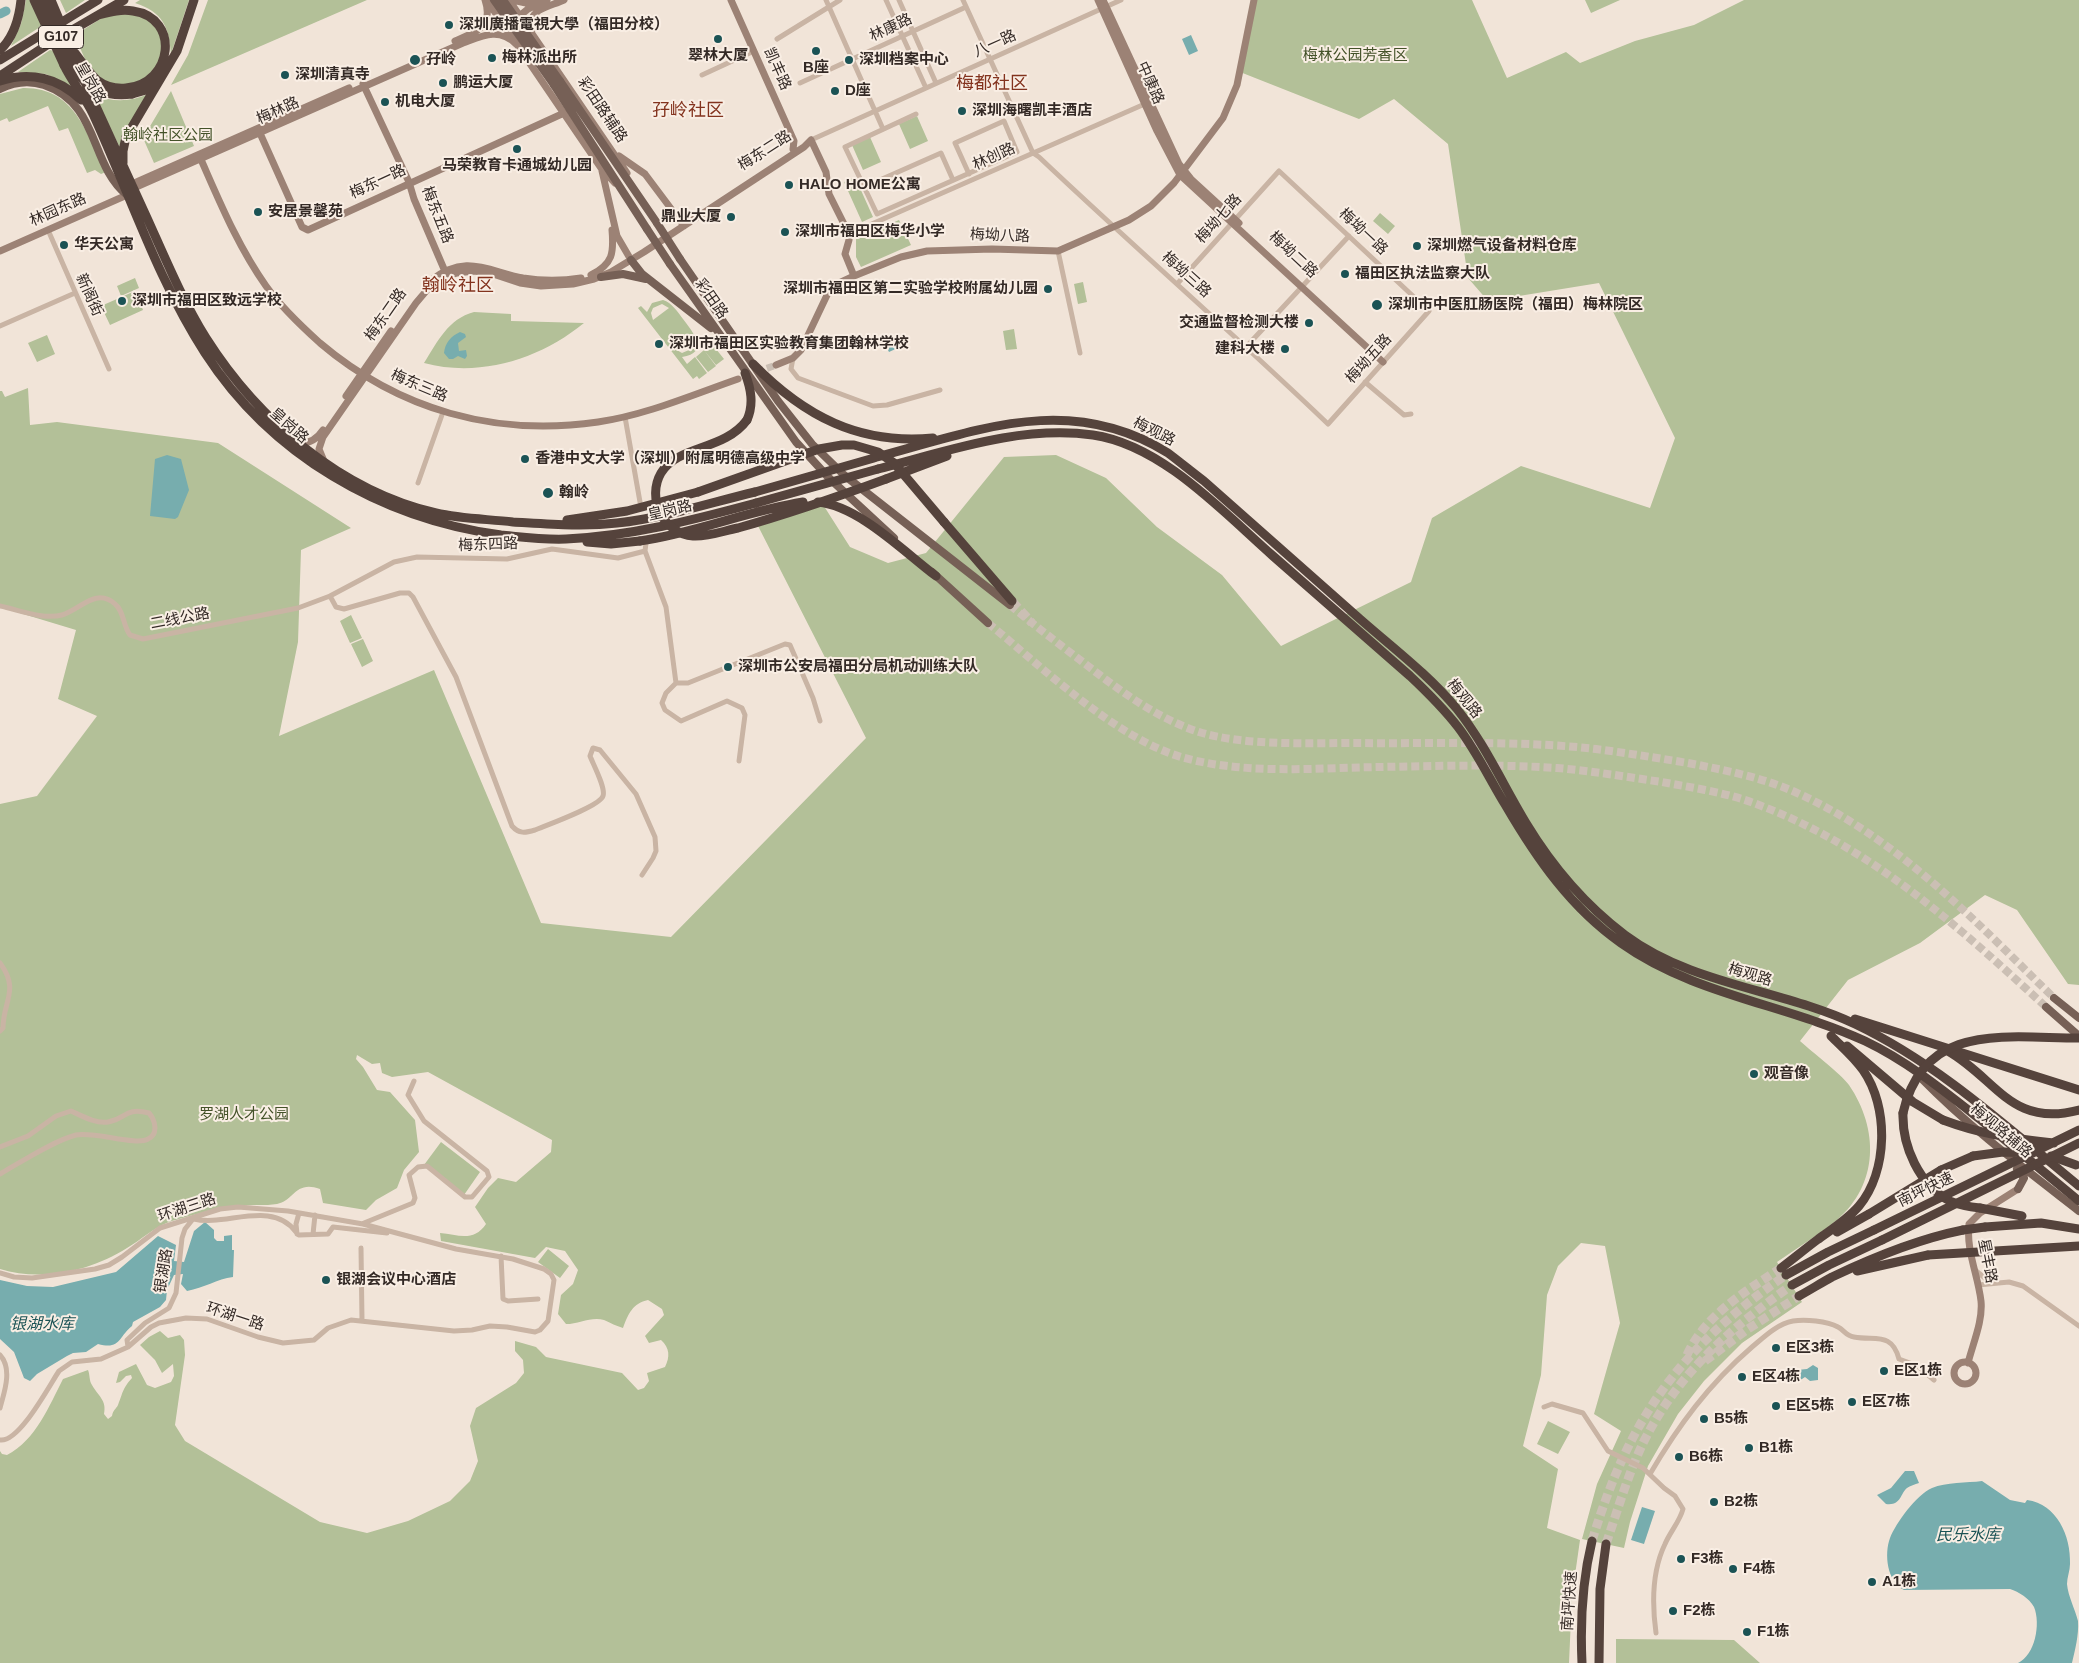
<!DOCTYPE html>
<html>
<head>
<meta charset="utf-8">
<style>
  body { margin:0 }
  canvas { display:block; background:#f1e4d8 }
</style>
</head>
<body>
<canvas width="2079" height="1663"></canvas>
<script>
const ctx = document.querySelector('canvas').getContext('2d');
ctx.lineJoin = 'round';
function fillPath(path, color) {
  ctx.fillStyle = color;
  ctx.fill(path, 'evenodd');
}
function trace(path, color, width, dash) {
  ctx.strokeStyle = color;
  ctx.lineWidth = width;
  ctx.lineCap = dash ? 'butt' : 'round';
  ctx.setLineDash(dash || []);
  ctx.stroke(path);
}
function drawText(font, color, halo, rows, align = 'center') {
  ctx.font = font + ' Helvetica,"Noto Sans SC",sans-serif';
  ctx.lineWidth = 4;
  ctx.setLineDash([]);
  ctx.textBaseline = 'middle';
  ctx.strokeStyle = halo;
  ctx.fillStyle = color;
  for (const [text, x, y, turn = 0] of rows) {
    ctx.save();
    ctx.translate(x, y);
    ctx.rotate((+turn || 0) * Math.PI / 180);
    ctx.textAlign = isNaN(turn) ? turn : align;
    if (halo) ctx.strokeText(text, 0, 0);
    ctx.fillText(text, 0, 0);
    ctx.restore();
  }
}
fillPath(new Path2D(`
  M26,0H30L43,25L11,46L21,24Z
  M60,0H85L66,13Z
  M140,0H189L171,54C169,27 163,12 135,3Z
  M208,0H367L171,85L188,55Z
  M1254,0H1472L1507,78L1566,52L1580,63L1635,41L1694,25L1744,0H2079V985L2068,984L2017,910L1985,895L1920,943L1848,980L1800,1041C1813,1053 1840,1073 1849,1085C1879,1129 1879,1184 1837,1220C1818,1235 1797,1248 1777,1262L1802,1302L1742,1343L1704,1381L1678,1414L1648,1466L1630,1522L1624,1548L1582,1539L1597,1484L1621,1431L1594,1414L1620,1323L1605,1246L1581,1243L1558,1266L1547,1295L1541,1375L1523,1446L1558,1469L1547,1528L1580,1540L1572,1596L1569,1663H0V1451L2,1454L7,1455C36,1440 49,1406 63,1379L88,1370C90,1374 89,1381 92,1385C98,1396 107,1400 104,1414L108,1419L112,1416C113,1410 116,1409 118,1405C123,1393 122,1389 132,1378L131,1375L126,1376L120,1382L116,1383L119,1372L136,1364L147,1385L155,1388L171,1382L174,1376L173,1364L162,1373L155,1360L140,1345L149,1337L160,1331L168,1338L180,1335L184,1340L185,1355L175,1425L185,1441L320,1522L367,1533L408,1521L450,1501L470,1481L478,1461L470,1426L476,1408L516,1383L524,1373L523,1360L515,1351V1341L536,1347L546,1357L622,1373L638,1390L644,1388L649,1381L647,1373L665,1367C670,1357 670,1348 661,1340L649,1343L645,1336L664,1315L662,1309L648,1300C633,1303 628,1314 623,1328C616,1326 611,1323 604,1320C592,1316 579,1324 566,1324L558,1314L561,1295L573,1284L578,1270L565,1251L546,1247L535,1258L441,1241L440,1233C459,1235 474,1242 486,1224L475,1207L488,1188L498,1178L516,1182L551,1152L552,1140L428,1072L392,1077L382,1073L380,1063L372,1064L357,1055L356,1059L363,1067L377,1090L390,1092L415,1120L419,1152L404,1170L397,1188L376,1200L366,1210L323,1203L320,1189C295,1180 294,1201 277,1204C265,1206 252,1204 239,1206C219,1208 188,1216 169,1222C153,1228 141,1240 127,1248C91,1271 42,1282 0,1269V804L37,796L97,716L58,699L76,630L0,607V391H2L5,397L28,388L30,425L57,422L218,443L351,528L301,550L298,642L279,736L434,670L541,923L671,937L866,738L756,522L822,503L850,547L888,563L926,553L1004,457L1056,455L1106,478L1157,527L1222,575L1281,646L1411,582L1432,518L1521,466L1650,508L1675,438L1599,283L1488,301L1468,278L1448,144L1394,99L1359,119L1240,72Z
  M1585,0H1620L1591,13Z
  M135,13C140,16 147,19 152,23C168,37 163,60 150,75C140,87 112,87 100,78C86,68 81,49 75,35L105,16Z
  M50,50L54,51L72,87L46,74L18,72Z
  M23,88C75,87 86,133 106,172L101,174L95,170L87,173L68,128L59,131L48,106L9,122L7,118L0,121V94Z
  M171,91L194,146L154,163L143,138Z
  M150,93L121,150L93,94C113,103 131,102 150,93Z
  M917,116L928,141L910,149L899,124Z
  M870,137L881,162L863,170L852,145Z
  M855,177L873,217L862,222L844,182Z
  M1380,213L1395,226L1388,234L1373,221Z
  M899,220L911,245L861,267L856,257V239Z
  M135,278L139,288L121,296L117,286Z
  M1083,282L1087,302L1078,304L1074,284Z
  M135,291L143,310L110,325L101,306Z
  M663,300C672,303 677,311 683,319C693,332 710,353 682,357L687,364L695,357L707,373L699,379L697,376L693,379L638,308L641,306L647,312L652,303ZM662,304L669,308L653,320L651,313L653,308ZM691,337L693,344L689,350L682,353L675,349Z
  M474,312L511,314V321L584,323C540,359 480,378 424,363C438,341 448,319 474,312Z
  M1014,329L1017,349L1006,350L1003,331Z
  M47,335L55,354L37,362L28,343Z
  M712,344L724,359L716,365L704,350Z
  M704,350L716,366L708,372L696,357Z
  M351,615L362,638L350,643L340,621Z
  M363,639L373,661L362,667L351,644Z
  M441,1142L480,1172L464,1195L424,1165Z
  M548,1249L569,1266L560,1278L538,1262Z
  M1548,1421L1570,1432L1558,1454L1537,1444Z
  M1616,1639L1734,1640L1760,1663H1616Z`), '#b3c098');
fillPath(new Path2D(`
  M1191,35L1198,51L1189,55L1182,39Z
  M460,332L465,334L466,337L458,343L459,351L466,350L467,356L465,359L458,356L453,359H449L444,353C445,343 451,336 460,332Z
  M900,335L904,345L889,352L884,342Z
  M167,455L181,459L189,490L178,517L175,519L150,516L155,459Z
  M205,1222L214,1230V1238L217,1241H224V1236L232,1235V1250H234L233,1277C217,1279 204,1288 187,1291L181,1284L183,1274L174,1275L167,1290L166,1300L160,1307L133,1322L132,1326C118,1337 121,1350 98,1344L86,1352L73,1353L67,1356L37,1374L30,1381L24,1378L14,1352L0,1339V1280L27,1286L53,1287L116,1272L158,1236L176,1245L174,1261L184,1262L194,1231Z
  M1813,1365L1818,1368V1380L1810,1381L1805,1377L1799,1381L1791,1378L1797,1370L1807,1369Z
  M1905,1471H1914L1919,1483C1915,1484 1910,1486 1907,1488C1900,1494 1901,1506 1886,1504L1877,1495L1891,1488Z
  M1982,1481L2010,1500L2025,1503L2027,1500C2057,1504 2071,1536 2070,1564C2070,1571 2067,1577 2067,1584C2068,1596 2075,1609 2078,1621C2079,1635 2075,1650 2072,1663H2018C2035,1655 2041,1624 2034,1607C2029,1598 2019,1592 2010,1589L1904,1590C1887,1582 1884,1554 1890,1538C1896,1523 1916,1495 1932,1488C1946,1482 1967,1483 1982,1481Z
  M1642,1507L1655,1511L1644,1544L1631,1540Z`), '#77adae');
trace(new Path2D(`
  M0,14L6,11`), '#77adae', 9);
trace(new Path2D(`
  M757,372L776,365`), '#cbbfb4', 7, [7, 3.5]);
trace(new Path2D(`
  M1010,605C1034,625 1059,644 1084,663C1119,690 1156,718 1199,732C1245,746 1307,743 1356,743C1435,744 1517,740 1596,749C1627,753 1657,758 1688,763C1724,770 1761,777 1795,792C1898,838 1975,921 2054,998
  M988,623C1042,667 1114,737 1181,757C1244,775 1315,768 1380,767C1438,766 1498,764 1557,768C1592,771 1627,777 1662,782C1694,788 1729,793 1759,805C1871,847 1959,927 2046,1007`), '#cbbfb4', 8, [8, 4]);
trace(new Path2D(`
  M1012,601L1032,623
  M1687,1355C1705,1315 1746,1291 1781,1268
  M1705,1361L1745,1331L1799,1296
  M1592,1541C1629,1418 1679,1349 1786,1275
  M1606,1544C1618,1509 1628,1474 1644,1441C1679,1372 1731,1328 1792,1285`), '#cbbfb4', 9, [9, 4.5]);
trace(new Path2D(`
  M826,0L883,129
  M886,0L926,88
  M899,0L936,83
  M963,0L1033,153L1039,157C1134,247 1233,333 1328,424L1429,311L1279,171L1177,284
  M777,39L840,0
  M702,75L754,51
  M800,83L966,7
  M916,114L845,147L877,214L1017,152L1004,121L955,143L969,174
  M811,140L1121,0
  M864,187L941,153L953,180
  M48,230L109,369
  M849,234L1147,103
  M1058,251L1080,353
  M0,326L75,293
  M1247,346L1349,236
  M793,358L791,369L798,378L873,406L887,405L940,390
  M1365,382L1404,415L1411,414
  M625,417L640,502
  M418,483L443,412
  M645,551L666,607L676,683
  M330,596L336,607L344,609L400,593H409L413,597L456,677L512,826C519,834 525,833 535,830C547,825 600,806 603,796C606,788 593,764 590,756L593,748L600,750L636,794L655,837L656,851L653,858L642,875
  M0,606C19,610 43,620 62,615C80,610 96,587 115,604C124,611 123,626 130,635L143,639L298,608L330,596L394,562L417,557L507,559L552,549L618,558L645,551L646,543
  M739,761L745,715L742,708L727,701L681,721L665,710L662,703L666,693L676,683H688L785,644L790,645L813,698L820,721
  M0,963C20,990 3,1001 3,1028L0,1031
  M0,1147L28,1136L56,1116L71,1111C82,1116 96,1124 108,1122C127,1119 124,1107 149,1113C155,1120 159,1134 148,1139C136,1146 94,1131 76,1135C55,1140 19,1163 0,1174
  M299,1213L296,1224L297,1234L299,1235L328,1234L333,1227L387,1233
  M194,1219C225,1227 272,1199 296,1232
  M364,1223L413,1203L415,1198L409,1175L418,1167L427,1166L465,1197H472L489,1177L487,1171L424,1121L408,1095L414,1081
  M313,1234L315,1215
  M361,1248L362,1320
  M501,1256L503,1299L508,1301L538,1299
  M1975,1270L1991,1283
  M0,1273L14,1277L32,1278L95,1269L109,1265L122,1257L160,1228L220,1209L238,1207L288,1211L363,1224L456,1249L513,1259L544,1269L551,1274L554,1280L548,1321L540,1330L535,1332L507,1327L490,1326L472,1330L454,1331L351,1320L328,1328L314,1340L283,1343L258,1337L207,1319L186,1318L159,1323L151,1327L128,1347L101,1359L72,1362L59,1371C49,1386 19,1443 0,1440
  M1978,1285L2009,1282L2023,1286L2079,1326
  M128,1347L127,1340L145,1323L169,1308L176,1293L182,1238L185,1229L193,1219
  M0,1355C13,1369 4,1393 0,1408
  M1544,1407L1552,1404L1583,1413L1608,1451L1643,1468L1664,1488L1675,1496L1683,1509C1680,1521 1670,1532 1665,1544C1652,1571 1652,1604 1656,1633
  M1650,1474C1678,1426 1709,1384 1752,1347C1764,1337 1777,1324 1793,1321C1805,1319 1827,1321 1838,1327C1844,1330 1846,1336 1854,1337C1876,1341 1892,1332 1899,1359L1918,1366L1934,1380`), '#c9b4a4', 5);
trace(new Path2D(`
  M509,0L627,173
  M512,0L526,3L538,0
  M731,0L794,141L793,149
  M1098,0L1157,131L1180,175L1383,362
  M1103,0L1179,164L1191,179L1239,223
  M488,2L601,168L615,183
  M517,18L528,9L547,0
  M532,30C526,9 549,7 564,0
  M455,41C476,32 494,27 485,0
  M363,84L409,182L414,199L447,276
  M259,131L302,227L308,230L564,113
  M811,140L826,172L829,194L849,234V240L845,254L854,276
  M199,155C219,200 237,245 266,286C281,307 300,325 320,343C399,410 495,437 598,422C646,415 692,395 738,379
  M619,156L645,174L684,226
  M602,171L617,236L631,260
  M132,184L349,88
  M134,188L463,43C482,36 499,27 516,44
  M0,251L127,195
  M591,275C613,264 614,253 612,230
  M430,281C466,253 487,271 523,278C542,281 562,281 581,278
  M776,365L793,358L801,350L828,293L839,283L854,276L901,257L927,251L992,249L1058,251L1129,220L1151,206L1174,183L1223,118L1237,85L1254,0
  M346,396L391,331
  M299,443C310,444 317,439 323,430
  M324,461L319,449L323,437L416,303L427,290L442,278L457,273L474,271L490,273L520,283L541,286L573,284L594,279L611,272L644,252L804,147L811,140
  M1954 1373a11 11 0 1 1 22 0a11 11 0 1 1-22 0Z
  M1968,1363C1973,1343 1983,1321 1981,1301C1978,1275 1966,1251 1969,1224L1980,1213L2018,1189`), '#9c8275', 7);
trace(new Path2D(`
  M560,81L657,223
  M554,85L647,229
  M0,89C14,82 29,80 44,85C100,104 89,164 127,195
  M680,259L778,401L812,444L844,475L1010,605
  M631,260L642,274L711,328
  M670,264L796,442L828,477L894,538
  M601,277L623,274L646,279
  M932,572L988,623
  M2054,998L2079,1018
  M2046,1007L2079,1036
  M1922,1079C1970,1128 2025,1169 2079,1211
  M2017,1169L2024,1178L2018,1189`), '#766056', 8);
trace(new Path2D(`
  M0,50C14,37 19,19 21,0
  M75,53C82,62 88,72 97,80C105,86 116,89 126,88C173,84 181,18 133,11C121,9 110,12 98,15
  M0,60L98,0
  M64,65C72,82 85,97 93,114C130,194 157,279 205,353C271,455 381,519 501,535C522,537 544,540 566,539C632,536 693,520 756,503
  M0,76L50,43L124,0
  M84,80C105,127 127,173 148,220C166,260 183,301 206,338C258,420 341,491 436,513C461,519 488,519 513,522C548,524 583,527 617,523C664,518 709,503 755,492
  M0,81C30,71 59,78 81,100
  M132,94L146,90L158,81
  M123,163V151L126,137L177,51L194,0
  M753,364C804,416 859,445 933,438
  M745,373C751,389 754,404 747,420
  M877,457C978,430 1070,392 1168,453C1180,462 1192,472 1204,481C1256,527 1308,573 1360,619C1393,648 1429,675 1457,709C1485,744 1503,785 1526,823C1552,866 1584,904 1625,935C1692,985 1780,989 1855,1024C1939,1064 2008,1128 2079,1186
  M878,469C948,451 1020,425 1093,435C1162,445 1223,512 1273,556C1319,596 1364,636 1410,676C1427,692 1444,709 1458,727C1477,752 1490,780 1506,806C1537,859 1571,908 1621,943C1694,995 1785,1004 1865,1041C1907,1061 1944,1091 1981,1120C2014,1147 2046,1174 2079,1201
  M886,479L947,456
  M818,502C859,506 904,552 936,576
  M567,520L627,511L698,492
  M944,522L1012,601
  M587,542L611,544L640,541
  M1855,1019L2079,1090
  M1847,1046L1913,1102L1943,1120
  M1948,1051C1997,1079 2011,1128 2079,1110
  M1903,1113C1902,1146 1919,1185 1950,1201C1959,1205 1970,1207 1980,1208
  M1941,1170L1973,1156
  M1985,1227L2041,1223L2079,1229
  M1837,1232L1869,1214
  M1781,1268C1793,1259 1805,1249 1817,1240C1832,1229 1847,1220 1859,1206C1888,1171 1889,1107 1863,1070C1854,1057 1842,1047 1831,1036
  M1857,1271L1928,1255
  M1786,1275L1828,1252L1874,1230
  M1792,1285L1829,1265L1882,1240
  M1799,1296C1810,1290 1821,1283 1832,1277C1874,1257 1918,1239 1963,1230
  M1582,1663C1580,1621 1582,1582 1592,1541
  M1599,1663L1600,1589L1606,1544`), '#55433c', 9);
trace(new Path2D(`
  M494,0L554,85
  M503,0L560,81
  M657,223L680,259
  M647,229L670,264`), '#766056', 8);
trace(new Path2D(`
  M34,0L64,65
  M42,0C62,44 72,102 132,94
  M51,0L82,74
  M747,420C724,451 678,445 661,473C654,485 654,500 660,513C667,526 679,535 693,536C708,537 723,531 738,528C788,514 837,497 886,479
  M698,492L819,449L842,445H854L878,452L894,463L944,522
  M755,492L874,458
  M756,503L878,469
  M640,541C695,533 747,511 803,502
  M1903,1113C1924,1021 2006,1038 2079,1038
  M1943,1120C1983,1135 2012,1138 2054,1143
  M1973,1156L2003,1152L2033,1153
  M2051,1156L2076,1165
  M1980,1208L2022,1216
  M1869,1214L1941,1170
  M1874,1230L2079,1130
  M1963,1230L1985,1227
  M1882,1240L2079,1143
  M1928,1255L2079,1246`), '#55433c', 9);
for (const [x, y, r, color] of [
  [449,25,5,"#1b5355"],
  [718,39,5,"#1b5355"],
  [816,51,5,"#1b5355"],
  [492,58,5,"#1b5355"],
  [415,60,6,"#1b5355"],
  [849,60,5,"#1b5355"],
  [285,75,5,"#1b5355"],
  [443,83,5,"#1b5355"],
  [835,91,5,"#1b5355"],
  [385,102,5,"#1b5355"],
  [962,111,5,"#1b5355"],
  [517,149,5,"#1b5355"],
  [789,185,5,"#1b5355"],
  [258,212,5,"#1b5355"],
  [731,217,5,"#1b5355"],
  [785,232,5,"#1b5355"],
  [64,245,5,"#1b5355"],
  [1417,246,5,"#1b5355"],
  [1345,274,5,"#1b5355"],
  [1048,289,5,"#1b5355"],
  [122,301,5,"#1b5355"],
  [1377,305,6,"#1b5355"],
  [1309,323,5,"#1b5355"],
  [659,344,5,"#1b5355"],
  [1285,349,5,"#1b5355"],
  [525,459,5,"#1b5355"],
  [548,493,6,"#1b5355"],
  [728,667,5,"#1b5355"],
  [1754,1074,5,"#1b5355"],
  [326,1280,5,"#1b5355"],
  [1776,1348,5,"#1b5355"],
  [1884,1371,5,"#1b5355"],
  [1742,1377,5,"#1b5355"],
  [1852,1402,5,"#1b5355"],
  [1776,1406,5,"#1b5355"],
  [1704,1419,5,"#1b5355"],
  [1749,1448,5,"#1b5355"],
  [1679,1457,5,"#1b5355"],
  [1714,1502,5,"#1b5355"],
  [1681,1559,5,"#1b5355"],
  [1733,1569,5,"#1b5355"],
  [1872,1582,5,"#1b5355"],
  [1673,1611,5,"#1b5355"],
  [1747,1632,5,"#1b5355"]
]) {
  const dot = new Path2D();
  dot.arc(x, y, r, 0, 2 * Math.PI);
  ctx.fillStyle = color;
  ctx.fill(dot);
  trace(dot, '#f9eee4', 2);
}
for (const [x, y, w] of [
  [61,37,45]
]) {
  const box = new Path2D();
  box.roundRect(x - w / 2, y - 11.5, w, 23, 4);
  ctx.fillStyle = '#f9eee4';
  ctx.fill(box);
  trace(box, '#342a26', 1);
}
drawText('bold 14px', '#342a26', null, [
  ["G107",61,37]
]);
drawText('bold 15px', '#342a26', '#f9eee4', [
  ["深圳廣播電視大學（福田分校）",459,25],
  ["翠林大厦",718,56,"center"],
  ["梅林派出所",502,58],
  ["孖岭",426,60],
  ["深圳档案中心",859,60],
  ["B座",816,68,"center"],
  ["深圳清真寺",295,75],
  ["鹏运大厦",453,83],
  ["D座",845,91],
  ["机电大厦",395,102],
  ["深圳海曙凯丰酒店",972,111],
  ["马荣教育卡通城幼儿园",517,166,"center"],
  ["HALO HOME公寓",799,185],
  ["安居景馨苑",268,212],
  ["鼎业大厦",721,217,"right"],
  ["深圳市福田区梅华小学",795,232],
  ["华天公寓",74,245],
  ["深圳燃气设备材料仓库",1427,246],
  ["福田区执法监察大队",1355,274],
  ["深圳市福田区第二实验学校附属幼儿园",1038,289,"right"],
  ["深圳市福田区致远学校",132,301],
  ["深圳市中医肛肠医院（福田）梅林院区",1388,305],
  ["交通监督检测大楼",1299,323,"right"],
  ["深圳市福田区实验教育集团翰林学校",669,344],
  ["建科大楼",1275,349,"right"],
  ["香港中文大学（深圳）附属明德高级中学",535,459],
  ["翰岭",559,493],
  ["深圳市公安局福田分局机动训练大队",738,667],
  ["观音像",1764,1074],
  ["银湖会议中心酒店",336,1280],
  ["E区3栋",1786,1348],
  ["E区1栋",1894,1371],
  ["E区4栋",1752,1377],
  ["E区7栋",1862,1402],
  ["E区5栋",1786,1406],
  ["B5栋",1714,1419],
  ["B1栋",1759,1448],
  ["B6栋",1689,1457],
  ["B2栋",1724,1502],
  ["F3栋",1691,1559],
  ["F4栋",1743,1569],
  ["A1栋",1882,1582],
  ["F2栋",1683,1611],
  ["F1栋",1757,1632]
], 'left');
drawText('15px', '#342a26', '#f9eee4', [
  ["林康路",891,28,-25],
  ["八一路",995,44,-24],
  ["凯丰路",777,69,66],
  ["皇岗路",90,83,60],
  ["中康路",1150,83,66],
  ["彩田路辅路",602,110,56],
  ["梅林路",278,111,-24],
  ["梅东二路",765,151,-33],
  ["林创路",994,157,-24],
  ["梅东一路",378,182,-25],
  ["林园东路",58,210,-24],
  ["梅东五路",437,215,68],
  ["梅坳七路",1219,219,-48],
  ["梅坳一路",1363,232,43],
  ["梅坳八路",1000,236,2],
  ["梅坳二路",1293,255,43],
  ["梅坳三路",1186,275,42],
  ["新阁街",89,295,66],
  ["彩田路",711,299,55],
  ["梅东二路",386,315,-55],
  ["梅坳五路",1369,359,-48],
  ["梅东三路",419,386,23],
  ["皇岗路",289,426,41],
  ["梅观路",1154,432,27],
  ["皇岗路",670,511,-13],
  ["梅东四路",488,545,-2],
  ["二线公路",180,619,-11],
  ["梅观路",1464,699,51],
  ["梅观路",1750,975,17],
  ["梅观路辅路",2001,1131,40],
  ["南坪快速",1926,1190,-26],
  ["环湖三路",187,1208,-18],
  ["星丰路",1987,1261,79],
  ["银湖路",164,1271,-81],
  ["环湖一路",235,1317,18],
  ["南坪快速",1570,1601,-86]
]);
drawText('15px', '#445229', '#f9eee4', [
  ["梅林公园芳香区",1355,56],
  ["翰岭社区公园",168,136],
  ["罗湖人才公园",244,1115]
]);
drawText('italic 16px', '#1b5355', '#f9eee4', [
  ["银湖水库",42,1325],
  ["民乐水库",1968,1536]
]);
drawText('18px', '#83331e', '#f9eee4', [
  ["梅都社区",992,84],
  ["孖岭社区",688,111],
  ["翰岭社区",458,286]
]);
</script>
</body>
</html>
